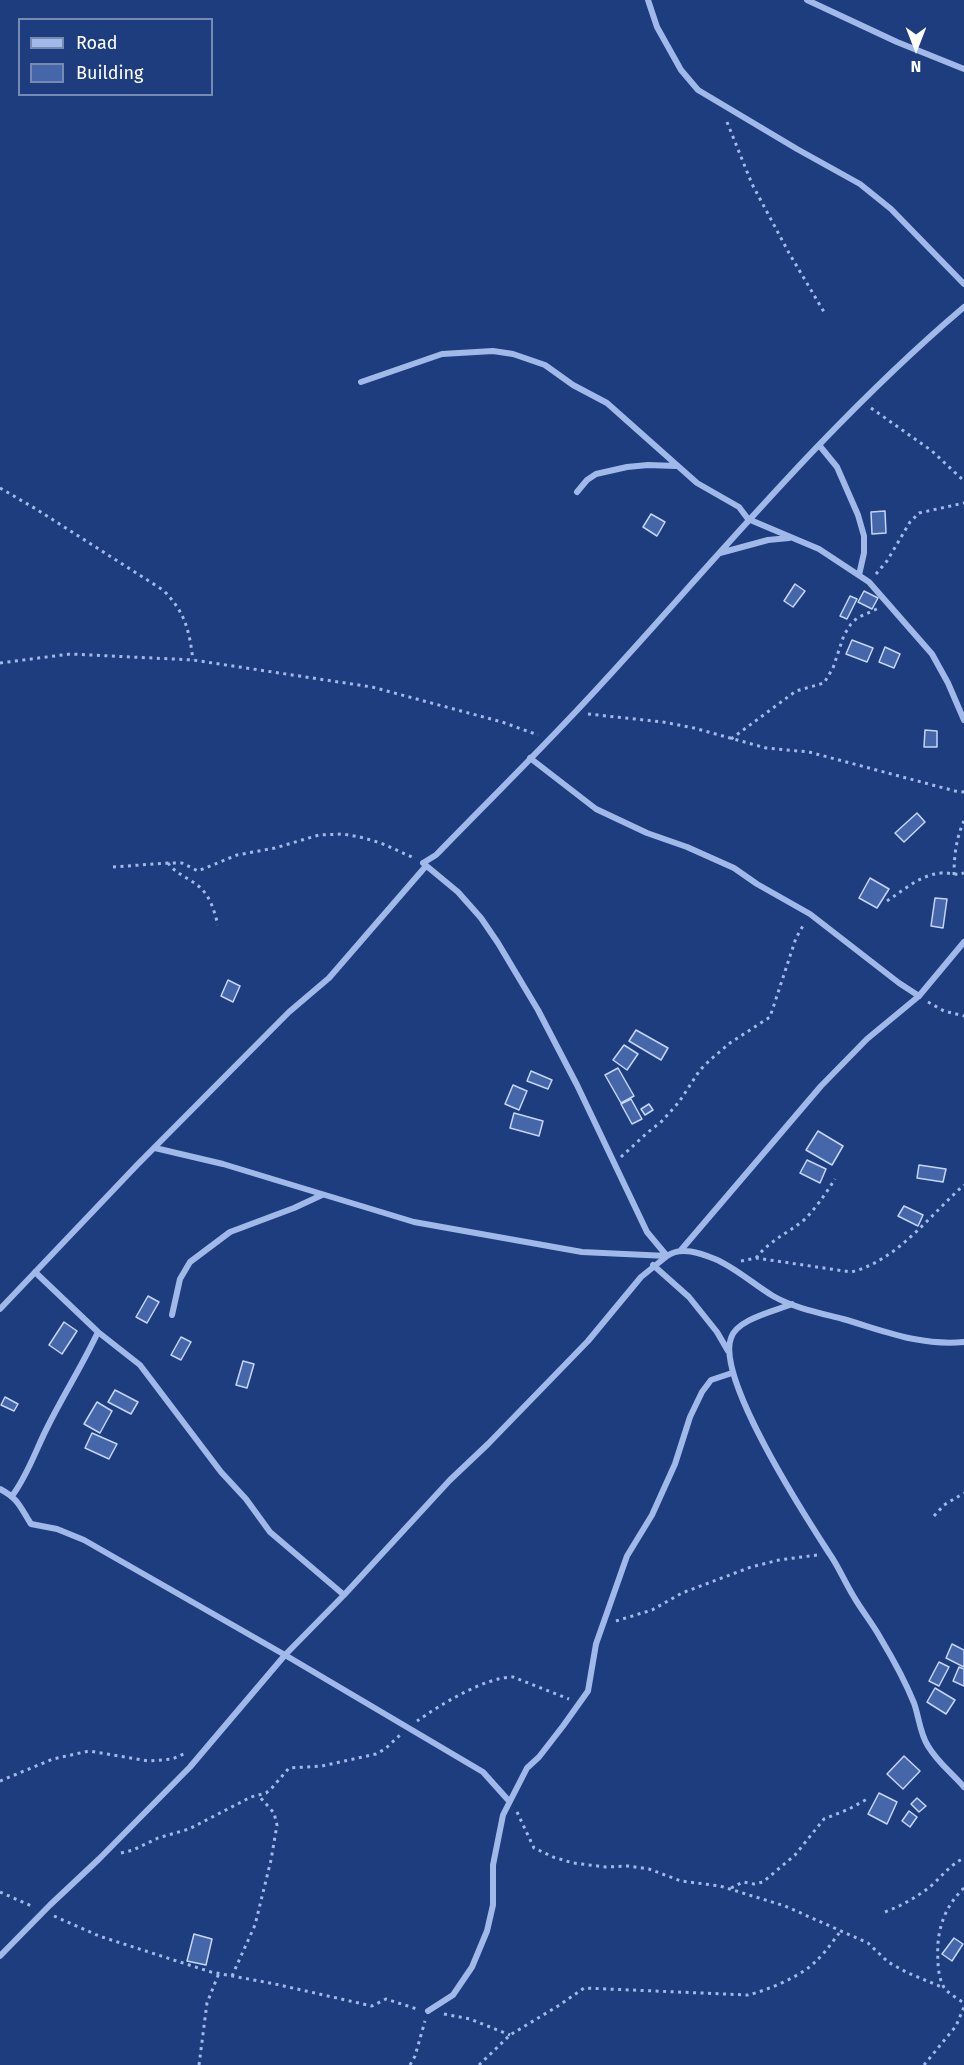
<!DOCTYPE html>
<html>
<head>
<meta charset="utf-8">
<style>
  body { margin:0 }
  #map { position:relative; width:964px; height:2065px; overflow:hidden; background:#1d3d7f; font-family:"Fira Sans",sans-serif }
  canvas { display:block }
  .legend { position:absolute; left:18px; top:18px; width:195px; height:78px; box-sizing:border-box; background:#1d3d7f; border:2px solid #778bb2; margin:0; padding:8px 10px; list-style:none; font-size:18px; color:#fff }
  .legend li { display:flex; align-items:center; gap:12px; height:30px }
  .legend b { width:30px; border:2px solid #778bb2 }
  .north { position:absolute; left:886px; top:18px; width:60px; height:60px; -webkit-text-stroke:4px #1d3d7f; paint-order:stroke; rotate:180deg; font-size:16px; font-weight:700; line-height:24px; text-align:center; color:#fff }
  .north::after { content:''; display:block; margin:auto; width:21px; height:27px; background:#fff; clip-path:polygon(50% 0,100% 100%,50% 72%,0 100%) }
</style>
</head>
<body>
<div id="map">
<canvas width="964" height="2065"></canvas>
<ul class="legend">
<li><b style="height:8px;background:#a0b9e9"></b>Road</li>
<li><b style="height:16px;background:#4567a9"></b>Building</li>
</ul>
<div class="north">N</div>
</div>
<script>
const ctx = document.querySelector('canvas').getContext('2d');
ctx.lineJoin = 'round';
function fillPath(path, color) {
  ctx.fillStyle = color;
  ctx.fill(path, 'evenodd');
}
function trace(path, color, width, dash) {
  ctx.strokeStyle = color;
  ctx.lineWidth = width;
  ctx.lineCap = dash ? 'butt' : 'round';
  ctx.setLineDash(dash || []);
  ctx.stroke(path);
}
const building = new Path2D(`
  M885,511L886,533L872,534L871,512Z
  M651,514L665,522L657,536L643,527Z
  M795,584L805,591L793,607L784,601Z
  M864,591L878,598L872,609L858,602Z
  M850,596L857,599L847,619L840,616Z
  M852,640L873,648L867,662L846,654Z
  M885,647L900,654L894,668L879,662Z
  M925,730L937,731V747H924Z
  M917,813L925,822L904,842L895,833Z
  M870,878L889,889L877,908L859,898Z
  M935,898L947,899L943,928L931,926Z
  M228,980L240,986L233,1002L221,996Z
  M636,1030L668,1048L661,1060L629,1041Z
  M624,1045L638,1054L627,1070L613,1060Z
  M618,1068L634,1096L621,1103L605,1075Z
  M531,1071L552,1080L548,1089L527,1081Z
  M513,1085L527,1091L519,1110L505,1104Z
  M631,1099L642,1119L632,1124L621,1104Z
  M649,1104L653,1110L645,1115L641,1109Z
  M514,1113L543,1121L539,1136L510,1128Z
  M818,1131L843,1146L832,1165L806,1150Z
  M807,1160L826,1169L820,1183L800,1173Z
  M919,1165L946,1169L943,1182L917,1178Z
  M904,1206L923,1215L918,1226L898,1216Z
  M148,1296L159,1302L147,1323L136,1317Z
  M64,1322L77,1331L62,1354L49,1345Z
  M181,1337L191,1342L181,1360L171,1355Z
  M243,1361L254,1364L247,1388L236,1385Z
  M115,1390L138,1402L131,1414L108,1402Z
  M5,1397L18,1404L14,1411L1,1405Z
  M97,1402L112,1411L100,1433L84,1424Z
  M92,1433L117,1444L109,1459L85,1448Z
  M952,1644L964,1650V1667L946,1658Z
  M939,1662L949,1667L939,1686L929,1681Z
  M959,1667L964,1669V1686L953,1681Z
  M935,1688L955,1700L946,1714L927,1702Z
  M904,1756L920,1771L903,1789L887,1774Z
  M879,1793L897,1802L887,1824L868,1814Z
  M917,1798L926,1806L919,1812L911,1804Z
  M909,1811L917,1817L910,1827L902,1821Z
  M194,1934L212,1939L206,1965L187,1961Z
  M954,1938L963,1944L952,1961L942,1954Z`);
fillPath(building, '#4567a9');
trace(building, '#c4d5f7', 1.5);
trace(new Path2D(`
  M727,122L752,184L789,253L824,312
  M871,408L932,451L964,481
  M0,488L36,509L163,590C185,612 189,629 193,660
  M876,574L887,561L910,522L919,513L964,503
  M0,663L70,654L193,660L372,687L502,722L538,735
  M588,714L663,722L694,728L766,748L809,752L955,791L964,792
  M731,739L796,691L824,683L833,668L844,635L851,624L857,618L879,608
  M168,863C177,876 196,880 205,893C212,902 215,914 218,925
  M113,867L168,863H182L198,871L237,855L275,848L319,835L343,834L360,837L381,843L414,858
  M954,875C954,857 956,838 964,821
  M887,901C904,890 920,875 941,873C950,872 954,876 964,873
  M928,1002L944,1011L964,1016
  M621,1157L647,1133L662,1121L679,1102L700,1070L710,1060L730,1043L770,1017L796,938L804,924
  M756,1258C771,1239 787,1234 804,1220C816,1208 826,1193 835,1179
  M741,1261L756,1258L851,1272C897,1261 930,1215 964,1185
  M934,1516L944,1505L964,1493
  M616,1621L652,1610L682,1593L751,1567L779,1560L817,1555
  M417,1721C440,1705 485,1677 513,1677L569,1699
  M0,1781L53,1759L89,1751L149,1761L172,1759L186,1753
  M517,1812L534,1848L553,1857L573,1863L606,1867L628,1866L649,1869L681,1881L720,1886L785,1906L868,1943L888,1962L908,1973L944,1988
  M121,1853L133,1850L158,1838L189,1829L251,1797L266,1793L271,1789L289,1768L322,1766L376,1754L385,1749L400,1735
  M731,1888L743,1882L754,1884L763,1882L795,1855L824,1819L849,1809L869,1798
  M964,1888C943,1908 936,1933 938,1961C938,1970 940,1982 945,1989C950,1994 958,1999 964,2003
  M0,1892L34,1907
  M885,1912C901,1906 917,1897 931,1886C942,1876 950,1865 964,1858
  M54,1916L99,1936L211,1972L275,1984L372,2006L386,1999L417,2009
  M232,1976L255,1925L271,1860L277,1825L274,1813L259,1796
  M444,2014L470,2019L510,2035
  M199,2065L207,2003L219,1973
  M410,2065L415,2056L425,2021
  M479,2065L510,2035L558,2006L584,1988L748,1995C768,1990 802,1976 816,1961C825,1953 833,1941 840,1932
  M924,2065L956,2026L964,2007`), '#a0b9e9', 3, [3, 4.5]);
trace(new Path2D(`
  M648,0L657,27L681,70L698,90L797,149L860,184L891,209L964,284
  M807,0L897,42L964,69
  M361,382L442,354L493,351L513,354L545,365L573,385L607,403L697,483L739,507L748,519L819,549L869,582L932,654L948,683L964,720
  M819,445L837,467L858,515L864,536V553L859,575
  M577,492L587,480L596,474L627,467L648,465L676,466
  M720,553L768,540L789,538
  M530,758L596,809L647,833L687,847L734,868L757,884L810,914L899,983L919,996
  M155,1148L223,1164L414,1222L582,1252L667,1256C681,1246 700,1253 715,1259C736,1268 753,1284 773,1296C794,1308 820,1313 843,1319C885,1331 919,1346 964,1342
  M681,1250L821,1086L867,1039L919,996L964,942
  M653,1265L689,1297L717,1332L728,1351
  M35,1272L98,1332L140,1365L221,1472L246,1499L270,1532L344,1595
  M792,1304C775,1311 737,1319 731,1338C716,1378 805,1516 829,1553C839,1567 845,1583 854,1597C862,1611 873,1624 881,1639C893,1659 905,1681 914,1703C919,1717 920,1734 928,1746C938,1763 952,1773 964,1787
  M0,1309L138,1164L289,1012L329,978L426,866L423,863L436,855C492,797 551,740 606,679C722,552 832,419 964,307
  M172,1315L180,1279L190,1262L230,1232L294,1208L322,1195
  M0,1489C19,1499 20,1507 31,1524L57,1529L84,1540L285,1655L483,1772L509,1801
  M12,1496C28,1475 36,1449 48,1426C64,1394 83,1364 98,1332
  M0,1956L50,1905L99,1859L190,1767L285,1655L344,1595L450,1480L488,1444L588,1341L641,1277L667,1256L647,1232L577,1085L538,1010L498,943L481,918L458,892L423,863
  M428,2011L453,1995L472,1967L487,1931L493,1905V1865L503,1815L527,1768L539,1757L563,1726L588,1691L596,1644L627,1556L652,1515L675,1464L690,1417L702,1392L711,1380L732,1373`), '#a0b9e9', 6);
</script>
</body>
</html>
